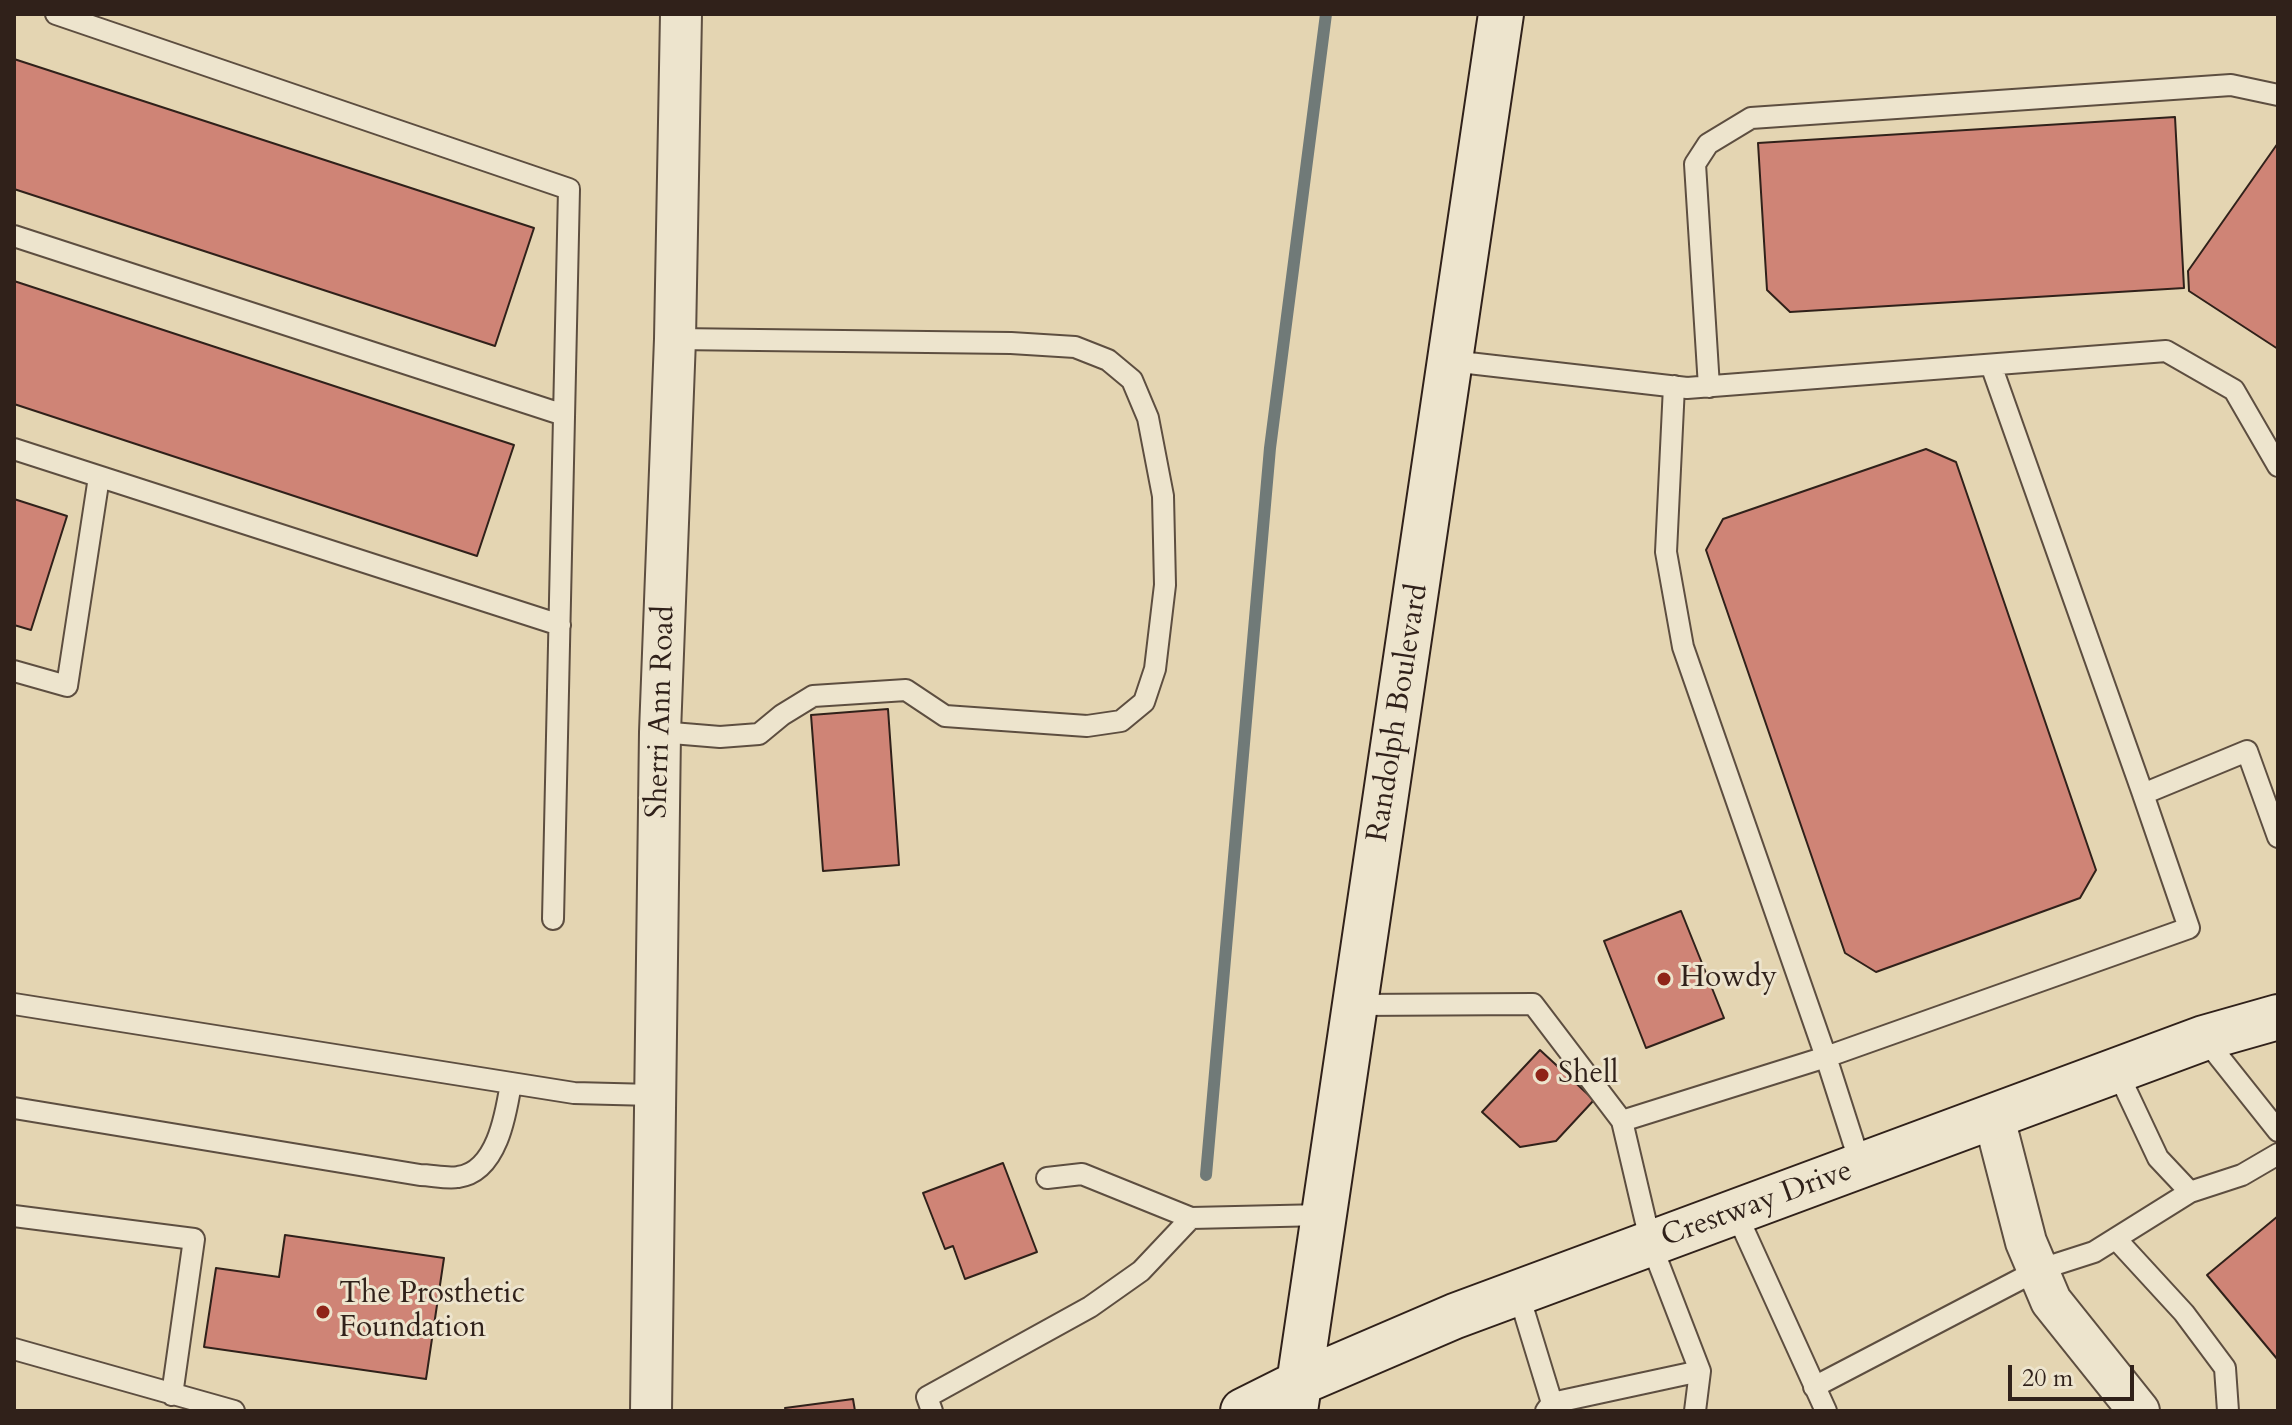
<!DOCTYPE html>
<html>
<head>
<meta charset="utf-8">
<style>
  body { margin:0 }
  #map { position:relative; width:2292px; height:1425px; overflow:hidden; background:#e4d5b2; font-family:Cardo,serif }
  canvas { display:block }
  .frame { position:absolute; inset:0; border:16px solid #30211a; pointer-events:none }
  .scale { position:absolute; left:2008px; top:1365px; width:126px; height:36px; box-sizing:border-box; border:4px solid #30211a; border-top:0; padding-left:10px; font-size:24px; line-height:28px; white-space:nowrap; color:#30211a; -webkit-text-stroke:6px #ede4cd; paint-order:stroke }
</style>
</head>
<body>
<div id="map">
<canvas width="2292" height="1425"></canvas>
<div class="frame"></div>
<div class="scale">20 m</div>
</div>
<script>
const ctx = document.querySelector('canvas').getContext('2d');
ctx.lineJoin = 'round';
function trace(path, color, width, dash) {
  ctx.strokeStyle = color;
  ctx.lineWidth = width;
  ctx.lineCap = dash ? 'butt' : 'round';
  ctx.setLineDash(dash || []);
  ctx.stroke(path);
}
function fillPath(path, color) {
  ctx.fillStyle = color;
  ctx.fill(path, 'evenodd');
}
function drawText(font, color, halo, rows, align = 'center') {
  ctx.font = font + ' Cardo,serif';
  ctx.lineWidth = 6;
  ctx.setLineDash([]);
  ctx.textBaseline = 'middle';
  ctx.strokeStyle = halo;
  ctx.fillStyle = color;
  for (const [text, x, y, turn = 0] of rows) {
    ctx.save();
    ctx.translate(x, y);
    ctx.rotate((+turn || 0) * Math.PI / 180);
    ctx.textAlign = isNaN(turn) ? turn : align;
    if (halo) ctx.strokeText(text, 0, 0);
    ctx.fillText(text, 0, 0);
    ctx.restore();
  }
}
trace(new Path2D(`
  M1206,1175L1270,448L1326,14`), '#707a78', 12);
const building = new Path2D(`
  M14,59L534,228L495,346L14,189Z
  M2175,117L2184,288L1790,312L1767,290L1758,143Z
  M2278,143V349L2189,291L2188,271Z
  M14,281L514,445L477,556L14,404Z
  M1926,449L1956,462L2096,870L2080,898L1876,972L1845,953L1706,550L1723,519Z
  M14,499L67,516L31,630L14,625Z
  M888,709L899,865L823,871L811,715Z
  M1681,911L1724,1018L1646,1048L1604,941Z
  M1540,1050L1594,1100L1556,1141L1520,1147L1482,1112Z
  M1003,1163L1037,1252L965,1279L953,1246L945,1249L923,1193Z
  M2278,1216V1360L2207,1275Z
  M285,1235L444,1258L426,1379L204,1347L216,1268L279,1277Z
  M853,1399L855,1411H786L785,1408Z`);
fillPath(building, '#cf8476');
trace(building, '#30211a', 2);
const service = new Path2D(`
  M56,14L569,189L553,919
  M14,236L564,415
  M1451,361L1687,388L2166,351L2234,390L2278,466
  M1991,365L2143,794
  M1674,386L1666,552L1683,647L1826,1057L1861,1166
  M1709,387L1695,164L1708,144L1751,118L2231,85L2278,95
  M14,449L560,625
  M14,671L67,686L99,477
  M660,732L720,737L759,734L782,715L813,696L906,690L945,716L1087,726L1121,721L1144,702L1155,669L1165,585L1163,496L1148,418L1132,380L1108,360L1075,347L1011,343L675,339
  M14,1004L574,1093L653,1095
  M1355,1005L1533,1004L1622,1121L1826,1057L2189,928L2143,794L2247,751L2278,837
  M2204,1038L2278,1131
  M2117,1071L2158,1158L2190,1192L2242,1175L2278,1154
  M14,1108L420,1175C432,1175 446,1179 458,1177C497,1172 506,1114 511,1083
  M1622,1121L1651,1244L1700,1371L1695,1411
  M1047,1178L1082,1174L1191,1218L1324,1215
  M1736,1213L1826,1411
  M14,1216L194,1239L172,1395
  M2116,1239L2184,1313L2225,1368L2228,1411
  M1518,1292L1552,1403L1546,1411
  M14,1349L234,1411
  M1814,1387L2038,1270L2094,1252L2190,1192
  M1552,1403L1700,1371
  M932,1411L927,1397L1090,1307L1141,1271L1191,1218`);
const minor = new Path2D(`
  M1994,1118L2026,1242L2051,1301L2139,1411
  M651,1411L660,732L675,339L681,14`);
const secondary = new Path2D(`
  M1243,1411L1299,1383L1455,1316L2204,1038L2278,1017
  M1295,1411L1501,14`);
trace(service, '#5d4e40', 24);
trace(minor, '#5d4e40', 44);
trace(secondary, '#30211a', 48);
trace(service, '#ede4cd', 20);
trace(minor, '#ede4cd', 40);
trace(secondary, '#ede4cd', 44);
for (const [x, y, r, color] of [
  [1664,979,8,"#8f2418"],
  [1542,1075,8,"#8f2418"],
  [323,1312,8,"#8f2418"]
]) {
  const dot = new Path2D();
  dot.arc(x, y, r, 0, 2 * Math.PI);
  ctx.fillStyle = color;
  ctx.fill(dot);
  trace(dot, '#ede4cd', 3);
}
drawText('30px', '#30211a', '#ede4cd', [
  ["Sherri Ann Road",662,712,-88],
  ["Randolph Boulevard",1399,713,-81],
  ["Crestway Drive",1757,1205,-20]
]);
drawText('30px', '#30211a', '#ede4cd', [
  ["Howdy",1680,979],
  ["Shell",1558,1075],
  ["The Prosthetic",339,1295],
  ["Foundation",339,1329]
], 'left');
</script>
</body>
</html>
